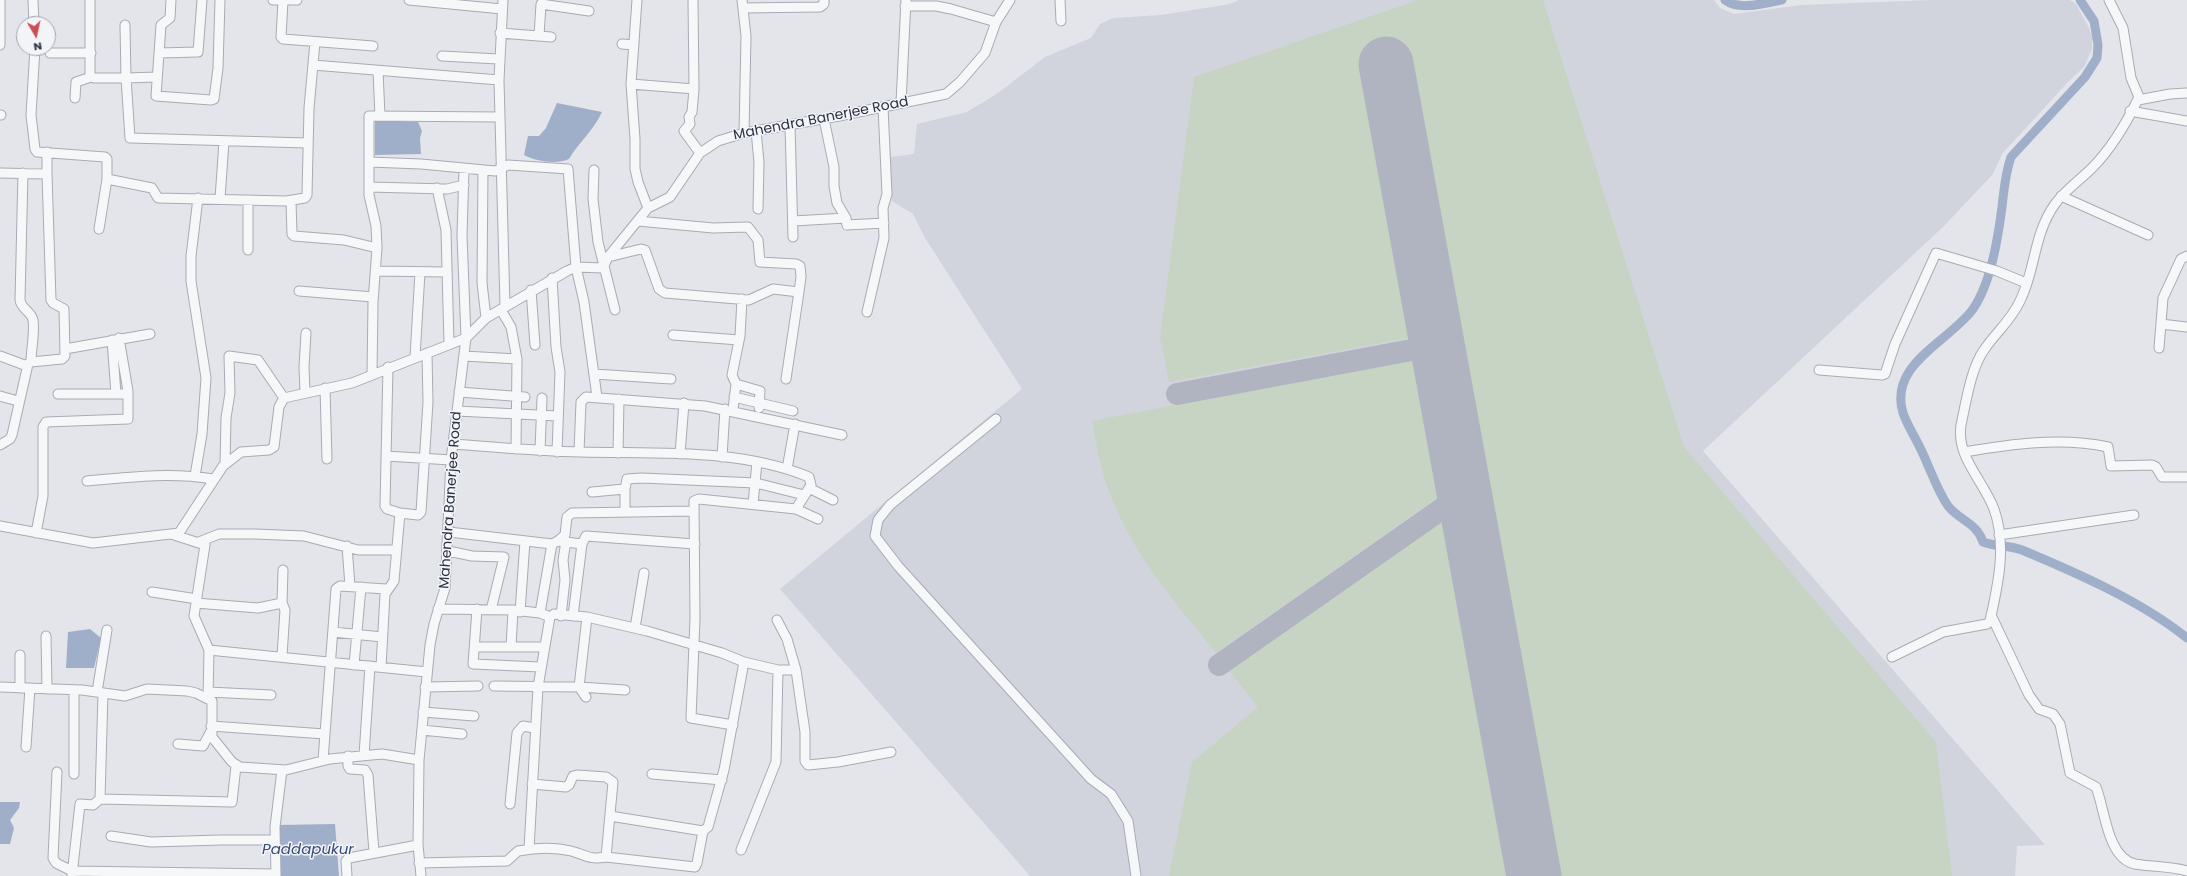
<!DOCTYPE html>
<html>
<head>
<meta charset="utf-8">
<style>
  body { margin:0 }
  #map { position:relative; width:2187px; height:876px; overflow:hidden; background:#e3e5eb; font-family:Poppins,sans-serif }
  canvas { display:block }
  .north { position:absolute; left:16px; top:16px; width:40px; height:40px; box-sizing:border-box; background:#f3f4f8; border:1px solid #a3a6b0; border-radius:50%; rotate:171deg; font-size:11px; font-weight:700; line-height:16px; text-align:center; color:#2b3143 }
  .north::after { content:''; display:block; margin:auto; width:14px; height:18px; background:#cb4d51; clip-path:polygon(50% 0,100% 100%,50% 72%,0 100%) }
</style>
</head>
<body>
<div id="map">
<canvas width="2187" height="876"></canvas>
<div class="north">N</div>
</div>
<script>
const ctx = document.querySelector('canvas').getContext('2d');
ctx.lineJoin = 'round';
function fillPath(path, color) {
  ctx.fillStyle = color;
  ctx.fill(path, 'evenodd');
}
function trace(path, color, width, dash) {
  ctx.strokeStyle = color;
  ctx.lineWidth = width;
  ctx.lineCap = dash ? 'butt' : 'round';
  ctx.setLineDash(dash || []);
  ctx.stroke(path);
}
function drawText(font, color, halo, rows, align = 'center') {
  ctx.font = font + ' Poppins,sans-serif';
  ctx.lineWidth = 3;
  ctx.setLineDash([]);
  ctx.textBaseline = 'middle';
  ctx.strokeStyle = halo;
  ctx.fillStyle = color;
  for (const [text, x, y, turn = 0] of rows) {
    ctx.save();
    ctx.translate(x, y);
    ctx.rotate((+turn || 0) * Math.PI / 180);
    ctx.textAlign = isNaN(turn) ? turn : align;
    if (halo) ctx.strokeText(text, 0, 0);
    ctx.fillText(text, 0, 0);
    ctx.restore();
  }
}
fillPath(new Path2D(`
  M1239,0H1714L1720,8L1734,14L1802,5L1931,0H2070L2076,4L2089,28L2092,37V49L2084,67L2068,82L2002,154L1993,174L1944,226L1703,451L2045,845L2017,846L2015,876H1030L780,589L1022,389L925,238L913,214L892,201L890,157L914,154L917,124L967,112L998,93L1045,57L1091,38L1100,24L1113,18L1161,15L1230,4Z`), '#d1d4dd');
fillPath(new Path2D(`
  M1418,0H1543L1684,447L1936,742L1952,876H1550L1398,60L1364,66L1415,337L1169,382L1160,338L1194,77Z
  M1419,357L1444,493L1216,653C1169,596 1120,539 1101,466C1097,451 1095,436 1092,421Z
  M1448,516L1514,876H1169L1192,762L1258,707L1227,668Z`), '#c7d4c4');
fillPath(new Path2D(`
  M557,103L602,112C594,130 579,142 569,159C557,165 535,161 524,155L528,136H539L546,128Z
  M375,120L418,122L422,131L420,138L421,154L375,155Z
  M90,629L101,638L94,668H66L68,632Z
  M0,802H20L19,808L10,820L14,828L10,844H0Z
  M335,824L339,876H279L277,825Z`), '#a0afc9');
trace(new Path2D(`
  M1725,0C1740,11 1764,3 1782,0
  M2080,0L2094,21L2098,45L2097,58L2085,77L2011,157C2005,174 2004,190 2002,207C1998,238 1991,283 1973,309C1950,341 1888,364 1903,413C1908,427 1917,440 1923,454C1931,471 1937,490 1948,506C1960,521 1976,522 1983,542C1996,547 2009,545 2022,550C2077,573 2141,601 2187,638`), '#a0afc9', 9);
trace(new Path2D(`
  M1177,394L1438,345
  M1443,508L1457,492L1462,475
  M1219,665L1443,508L1447,506L1469,513`), '#b0b4c0', 22);
trace(new Path2D(`
  M1386,64L1534,876`), '#b0b4c0', 55);
const minor = new Path2D(`
  M33,0L34,24
  M90,0V76L94,78H126L130,138L307,143
  M171,0L170,18L161,25L156,96L211,100L214,99L218,68L220,0
  M273,0H297
  M409,0L502,9
  M503,0L499,80L505,306
  M637,0L631,84L635,139V169L638,182L648,208
  M742,0L746,36L744,133
  M1060,0L1061,21
  M283,1L281,37L283,39L373,46
  M905,6H936L951,9L996,22
  M743,8L820,7L824,4V0
  M125,25L126,78L157,77
  M500,33L551,37
  M539,36L541,4L589,11
  M622,44L634,45
  M0,45V0
  M35,48L31,115L35,149L37,152L105,157L107,159V179L152,188L158,198L286,201L305,198L307,195L309,108L315,42
  M50,53H91
  M159,53L198,52L202,0
  M442,56L498,59
  M313,65L499,80
  M378,71L380,116
  M631,84L694,89L693,0
  M694,89L692,112L689,117L690,124L684,131L700,153
  M75,98L76,82L91,77
  M2138,100L2170,94L2187,93
  M901,103L906,0
  M2130,111L2187,121
  M0,115H1
  M824,119L834,167V186L837,203L846,218L847,225L884,223
  M790,125L793,237
  M756,131L759,162L758,209
  M369,162L421,164L495,171L508,165L568,169L576,267L584,302L597,397
  M483,170L482,283L486,318
  M594,170L593,199L598,242L615,310
  M0,173L47,174L51,300L53,303L64,309L65,356L62,359L31,362L28,364L12,435L10,439L0,445
  M23,173L20,300C21,309 31,311 33,320C35,333 31,349 31,362
  M47,174V152
  M369,187L447,189L464,185
  M437,188L446,230L449,344
  M2061,196L2148,235
  M220,199L224,141
  M291,201L292,234L294,236L344,240L377,248L373,302L372,375
  M793,221L846,218
  M99,229L107,179
  M377,247L376,226L369,195V116L500,117
  M248,250V200
  M608,257L641,249L645,250L659,289L665,293L749,300L773,289L799,292L801,277L800,266L796,264L760,262L758,240L748,227L713,228L638,221
  M376,271L447,272
  M552,278L556,347L560,372L557,452
  M531,290L535,345
  M299,291L373,297
  M501,310L511,327L517,359L516,449
  M867,312L884,238L883,208L887,194L883,107
  M2161,324L2187,327
  M673,335L739,340
  M112,340L116,394
  M2159,348L2163,298L2181,259L2187,256
  M65,349L150,334
  M0,356L27,366
  M464,356L517,359
  M415,357L420,272
  M1819,370L1882,375L1885,374L1895,344L1936,253L1997,271L2026,283
  M594,374L671,379
  M786,379L799,292
  M736,384L760,391L759,408
  M325,388L327,459
  M305,392L304,367L306,333
  M459,392L525,397
  M58,394H128
  M0,396L18,401
  M734,397L793,411
  M733,410L736,384L732,375L740,336L742,299
  M457,411L558,416
  M996,419L890,505L878,520L875,536L898,566L1091,779L1111,794L1128,821L1136,876
  M453,444C496,447 538,451 581,452C656,454 738,448 809,477L811,485L796,509
  M540,451L542,398
  M579,452L581,402L586,397L705,406L842,435
  M1964,452C2011,444 2061,437 2108,447L2111,466L2152,465L2156,467L2162,477H2187
  M618,453L619,399
  M680,454L684,403
  M386,456L451,460
  M722,457L725,409
  M225,464L226,418L230,393L229,356L258,360L284,398
  M787,469L795,424
  M195,476L202,434L206,378L191,281V256L198,198
  M87,481C129,477 171,472 213,479
  M809,488L833,500
  M625,489V511
  M592,492L625,489L627,479L642,478L756,483L804,495
  M753,504L757,462
  M400,513L418,515L421,512L428,402L427,353
  M0,526L93,543L179,533L223,466L241,452L269,450L274,447L279,407L284,398L352,383L466,338L486,318L567,271L576,267L603,268L608,257L648,208L670,197L700,153L718,141L744,133L839,116L946,94L960,82L985,53L996,22L1010,0
  M449,532L552,544L558,541L582,544
  M36,533L43,496V427L46,422L128,419V391L119,338
  M171,534L205,545L194,616L209,650L208,698
  M1999,535L2134,515
  M558,541L565,535L567,517L572,513L694,511
  M199,542L219,534H255L304,536L358,550H396
  M347,546L350,586
  M448,551L472,556L504,557L491,610
  M152,592L197,599
  M196,603L258,608L282,603L285,610L282,656
  M282,603L283,570
  M477,609L473,664L540,667
  M520,612L525,541
  M540,613L552,544
  M1991,615L2029,695L2039,709L2053,714L2060,724L2070,773L2096,787C2105,809 2107,858 2135,864C2152,867 2170,866 2187,871
  M561,616L565,580L563,560L566,541
  M573,616L582,544L586,536L695,544
  M777,620L787,639L796,670
  M635,628L644,573
  M333,632L382,637
  M46,636L47,689
  M475,647H544
  M511,647L513,610
  M209,650L427,672
  M1892,657L1943,632L1987,624L1990,621C1998,585 2007,545 1994,509C1983,480 1956,457 1961,425C1966,402 1971,368 1984,350C1996,332 2010,322 2020,301C2036,269 2033,235 2055,204C2065,190 2080,180 2092,168C2112,148 2127,122 2139,97L2131,78L2123,28L2109,0
  M744,662L778,670H796L805,732V761L808,765L838,762L891,752
  M354,665L361,587
  M381,667L385,594L394,581L400,513L387,509L385,506L388,367
  M494,686L579,687L625,690
  M0,687L82,690L125,696L147,689L187,691L196,693L212,701V737L232,762L240,767L286,770L330,759L382,754L419,760
  M425,687L478,686
  M20,688V655
  M97,692L107,630
  M208,692L271,695
  M586,697L579,687L587,617
  M423,712L474,716
  M733,725L691,718L695,619L694,501L699,499L796,509L818,519
  M211,726L325,734
  M422,730L462,734
  M178,744L203,746L211,731
  M26,747L30,688
  M364,755L370,666
  M348,756V766L350,769L365,770L368,775L374,852
  M323,760L336,589L340,586L386,589
  M57,772L53,858L56,863L72,871L275,874
  M74,774V690
  M652,774L722,780
  M532,784L566,787L569,785L573,776L577,775L606,777L613,782L606,857
  M100,799L232,802L236,766
  M510,804L517,733L523,726L534,728
  M610,816L703,831
  M111,836L151,842L221,840H275
  M529,849L538,687L550,617
  M741,850L776,762L778,670
  M419,863L507,861L518,851C534,848 555,847 571,851C586,855 589,860 606,857L695,867L697,863L703,831L708,827L724,770L744,662L722,653L647,631L587,617L554,614L550,617L540,613L513,610L438,609
  M72,875L80,804L93,805L100,799L103,693
  M276,876L275,827L282,770
  M347,876L346,861L349,858L418,845
  M421,876L418,845L419,760L430,645L434,624L445,588L451,460L466,338L462,236L464,169`);
trace(minor, '#a8abb5', 11);
trace(minor, '#f6f7f9', 9);
drawText('14px', '#2b3143', '#f3f4f8', [
  ["Mahendra Banerjee Road",821,119,-11],
  ["Mahendra Banerjee Road",451,500,-86]
]);
drawText('italic 15px', '#364b75', '#f3f4f8', [
  ["Paddapukur",308,850]
]);
</script>
</body>
</html>
